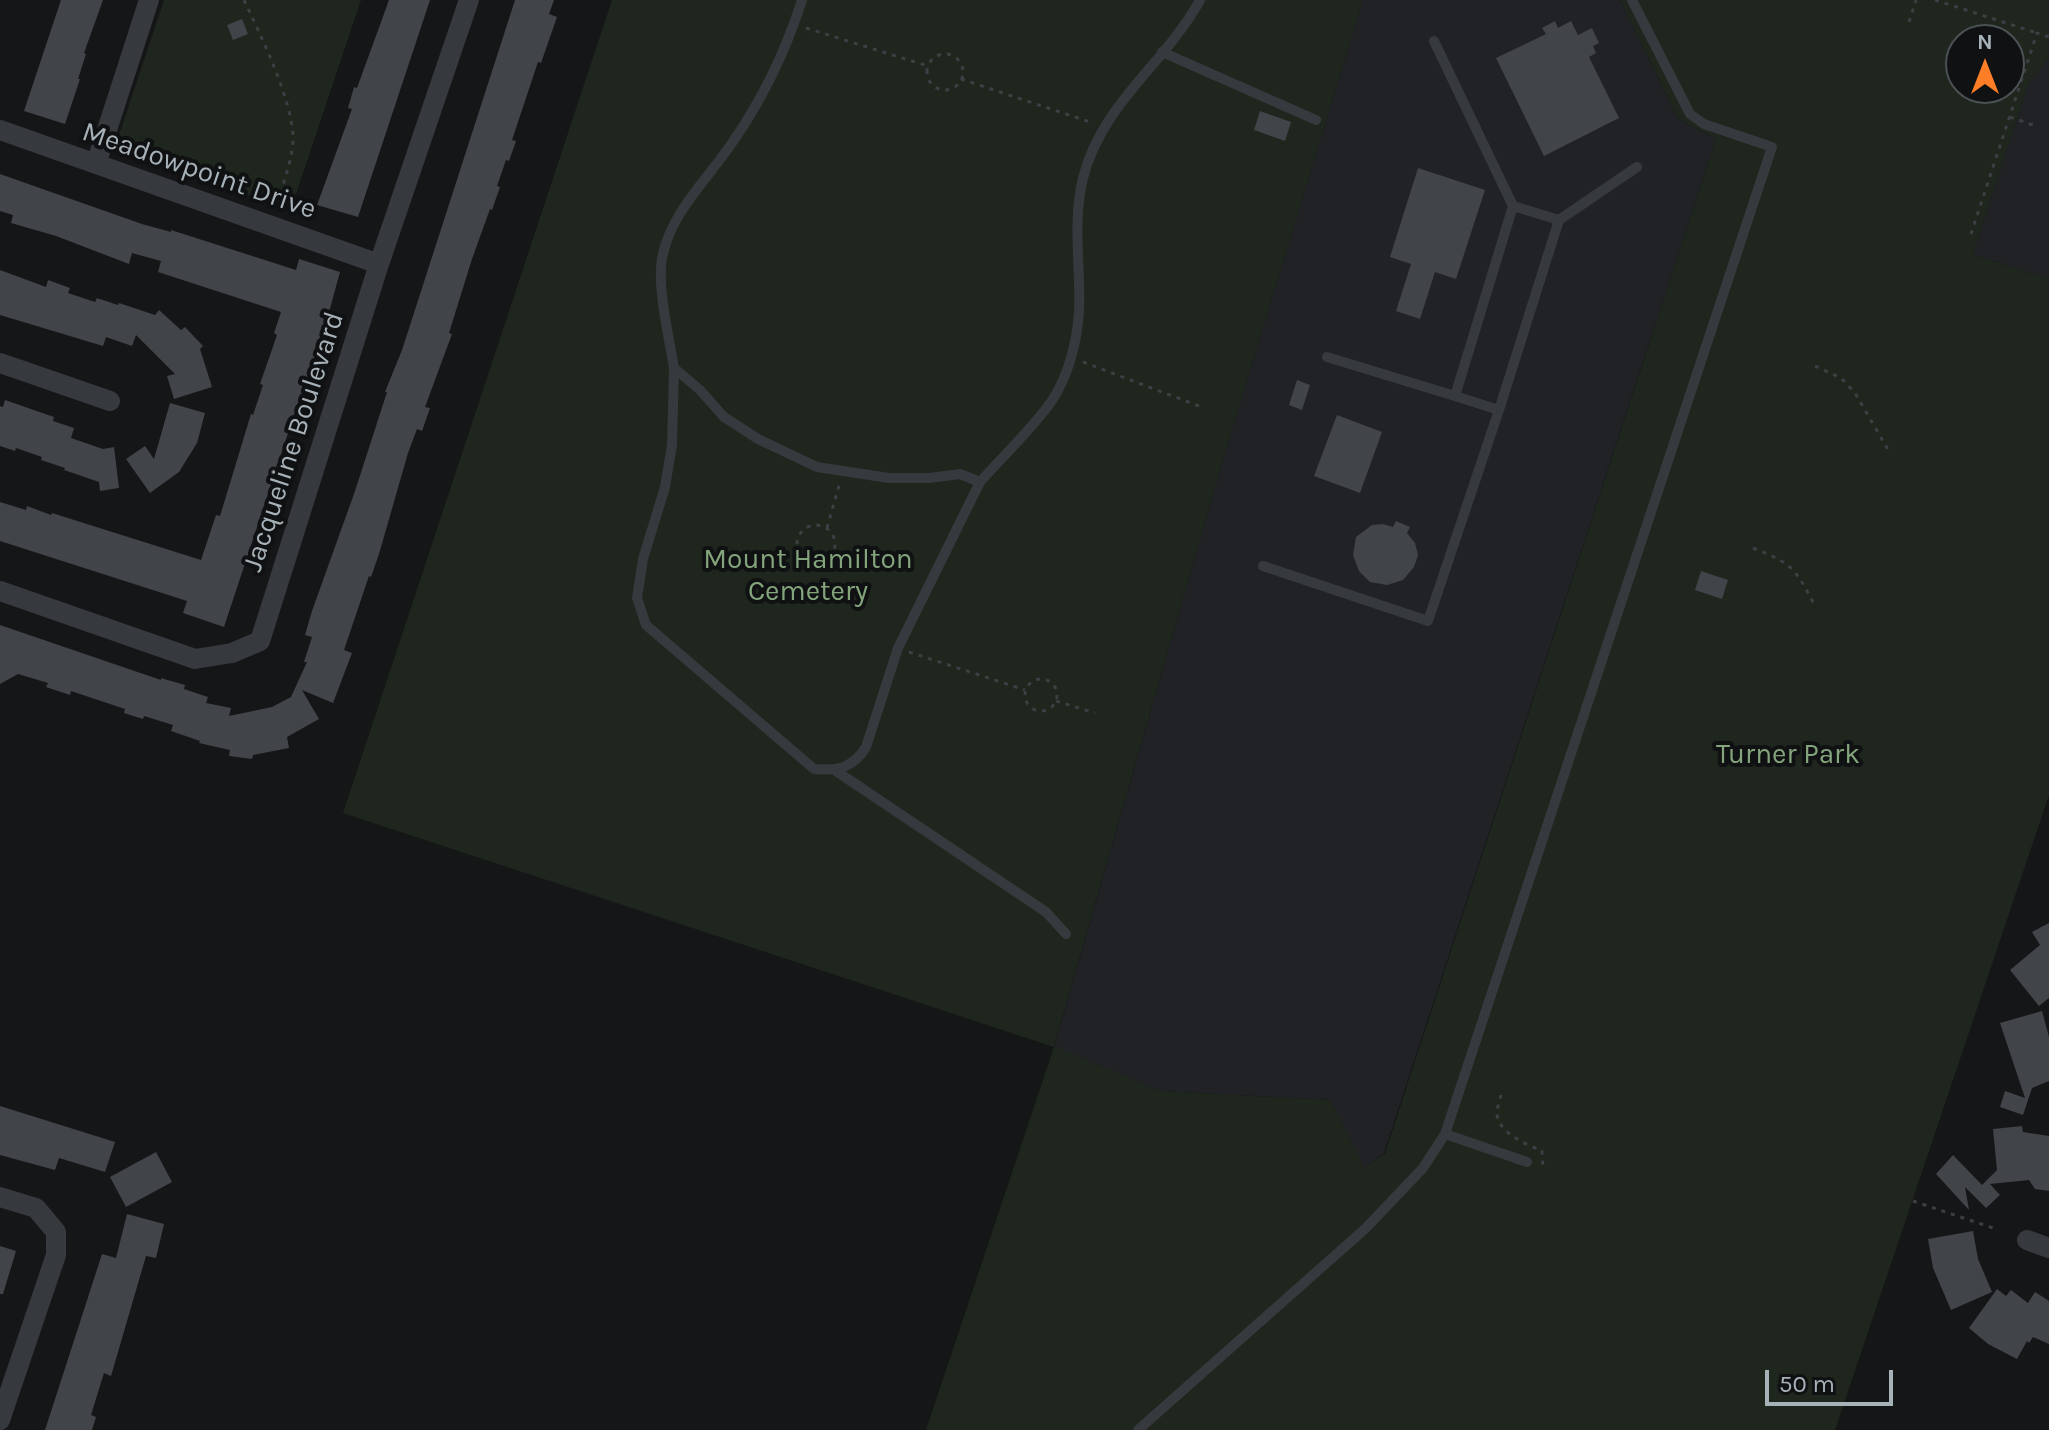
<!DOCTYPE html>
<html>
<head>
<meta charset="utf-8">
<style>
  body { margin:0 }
  #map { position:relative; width:2049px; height:1430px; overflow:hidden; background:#151618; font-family:Karla,sans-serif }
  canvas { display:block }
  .north { position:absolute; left:1945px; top:24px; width:80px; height:80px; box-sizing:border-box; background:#101113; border:2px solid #4c5155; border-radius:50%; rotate:0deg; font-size:22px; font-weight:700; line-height:32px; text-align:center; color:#a6b1b8 }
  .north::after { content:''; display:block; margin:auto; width:28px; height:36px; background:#fe7e27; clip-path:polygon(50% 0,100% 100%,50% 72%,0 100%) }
  .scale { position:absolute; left:1765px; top:1370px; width:128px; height:36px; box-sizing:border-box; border:4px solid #a6b1b8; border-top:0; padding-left:10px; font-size:24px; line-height:28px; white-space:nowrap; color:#a6b1b8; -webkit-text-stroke:6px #101113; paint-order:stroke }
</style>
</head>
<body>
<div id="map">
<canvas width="2049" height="1430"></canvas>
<div class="north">N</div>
<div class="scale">50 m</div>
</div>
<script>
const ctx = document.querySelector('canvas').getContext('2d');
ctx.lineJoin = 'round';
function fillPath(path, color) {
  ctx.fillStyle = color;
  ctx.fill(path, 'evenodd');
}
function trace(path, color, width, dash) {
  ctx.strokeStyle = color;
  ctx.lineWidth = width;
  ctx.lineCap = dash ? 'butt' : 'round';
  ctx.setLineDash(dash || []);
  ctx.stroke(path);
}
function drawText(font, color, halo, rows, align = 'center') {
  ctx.font = font + ' Karla,sans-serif';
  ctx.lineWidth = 8;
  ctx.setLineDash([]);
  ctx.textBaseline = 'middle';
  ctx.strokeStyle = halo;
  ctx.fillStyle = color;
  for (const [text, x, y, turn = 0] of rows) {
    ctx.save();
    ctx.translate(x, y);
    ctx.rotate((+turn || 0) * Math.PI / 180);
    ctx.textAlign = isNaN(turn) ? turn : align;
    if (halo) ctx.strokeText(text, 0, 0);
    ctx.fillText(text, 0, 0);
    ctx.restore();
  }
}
fillPath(new Path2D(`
  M1363,0H1620L1678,119L1716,139L1384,1153L1363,1169L1331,1100L1160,1091L1054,1047L1228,443Z
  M2049,58V279L1973,254L2029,83Z`), '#212225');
fillPath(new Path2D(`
  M164,0H361L291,209L134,158L120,149L117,141Z
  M612,0H1363L1228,443L1054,1046L1160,1091L1331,1100L1364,1168L1385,1153L1716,139L1678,119L1620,0H2049V58L2029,83L1973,254L2049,279V795L1835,1430H926L1054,1047L343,813ZM1961,40H2009V88H1961Z`), '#1e261d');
fillPath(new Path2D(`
  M61,0H103L84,53L86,54L78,79H80L65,124L24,111Z
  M389,0H430L358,217L317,205L352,109L348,108L354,87L357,88Z
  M515,0H554L549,14L557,17L541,63L538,62L512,140L516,141L509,161L506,160L497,186L500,187L492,210L490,209L472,259L449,333L452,334L425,407L430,408L422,431L417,429L408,453L379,554L371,577L369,576L344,650L352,653L333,703L302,690L319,719L287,737L289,748L253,755L252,759L229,756L230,750L199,743L200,741L171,731L173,725L144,716L143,719L124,713L125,709L71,691L70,695L46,687L48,683L18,674L0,684V625L161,680V678L185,685L184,689L208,697L206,703L231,708L229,716L272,707L291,697L307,662H304L312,637L305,635L312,611L355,491L387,392H385L402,350Z
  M242,19L248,34L233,40L227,25Z
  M1555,21L1558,28L1571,21L1578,35L1592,28L1599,43L1593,46L1596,53L1589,57L1619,118L1544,156L1496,58L1546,34L1542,28Z
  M1260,111L1291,122L1285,141L1254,130Z
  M1418,168L1485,190L1456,279L1435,272L1420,319L1396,311L1411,264L1390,257Z
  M0,174L142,224L171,232V230L296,270L299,259L340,272L326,323L315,350L318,351L302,397H300L224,627L183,613L187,601L0,541V502L26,510L27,506L51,515L52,513L201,560L216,515L220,516L251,414L253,415L263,385L260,384L277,335L274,333L281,312L158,272L161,261L132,253L129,264L56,236L11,223L13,215L0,211Z
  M0,270L46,287L48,280L70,288L68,293L95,302L97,298L118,305L119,303L155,315L159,310L181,330L185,327L203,346L200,349L212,387L174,399L167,376L175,374L136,335L132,346L106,337L103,346L0,315Z
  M1297,380L1310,385L1302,410L1289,405Z
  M5,400L54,417L53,421L74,428L71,438L103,449L114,447L119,488L100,491L99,482L64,470L65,468L41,460L42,457L16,448L15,451L0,446V406L3,407Z
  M170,403L205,413L197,443L179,472L150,493L126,459L145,446L154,459Z
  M1337,415L1382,432L1360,493L1314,476Z
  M1396,521L1410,527L1407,533L1415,543L1418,555L1414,567L1403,580L1387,585L1370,582L1359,571L1353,555L1356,537L1372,525L1383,524L1393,527Z
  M1701,571L1728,580L1722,599L1695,590Z
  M2049,923V998L2039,1006L2010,970L2040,945L2032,932Z
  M2042,1011L2049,1037V1081L2032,1088L2023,1115L2000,1107L2005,1091L2025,1098L2000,1023Z
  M0,1106L115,1142L105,1172L59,1158L55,1170L0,1155Z
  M2022,1126L2023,1132L2049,1136V1191L2035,1189L2029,1180L1990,1184L2000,1195L1986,1208L1965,1187L1969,1210L1936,1174L1953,1155L1982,1185L1997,1170L1993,1129Z
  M156,1152L172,1182L126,1207L110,1177Z
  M127,1214L164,1224L156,1258L146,1256L111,1376L104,1373L91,1415L96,1417L92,1430H45L102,1254L116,1258Z
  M1973,1231L1978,1259L1992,1292L1951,1310L1933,1268L1928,1239Z
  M0,1246L16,1251L3,1294H0Z
  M1997,1289L2006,1296L2011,1290L2028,1303L2035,1292L2049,1301V1344L2033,1337L2029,1343L2027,1341L2017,1359L1988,1344L1969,1328Z`), '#414448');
trace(new Path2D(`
  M244,0C260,34 295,105 293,142C291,165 282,186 275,208
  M1935,0L2037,33
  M1909,22L1916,0
  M806,28L928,66
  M927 72a18 18 0 1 1 36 0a18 18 0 1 1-36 0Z
  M961,79L1093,123
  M2010,117L2033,125
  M1971,234L2037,33L2049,37
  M1083,362L1199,406
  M1815,366L1841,378L1855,393L1890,453
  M797 544a19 19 0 1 1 38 0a19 19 0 1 1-38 0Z
  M827,528L840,482
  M1753,548C1793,564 1795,568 1815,606
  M909,652L1025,690
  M1025 695a16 16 0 1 1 32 0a16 16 0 1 1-32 0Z
  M1056,701L1095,713
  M1501,1095C1500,1101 1496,1110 1497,1115C1500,1134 1526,1144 1542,1151L1543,1168
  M1913,1201L1996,1229`), '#3c4044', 3, [4, 6]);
trace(new Path2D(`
  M802,0C786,50 762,100 732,143C707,180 671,212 662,258C657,288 669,337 674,368L700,390L724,417L758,439L817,467L889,478H929L960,474L980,482C1002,457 1035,426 1053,399C1069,374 1077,341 1079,312C1081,267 1072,223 1083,178C1102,103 1165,64 1200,0
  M1162,52L1316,120
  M1559,220L1637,167
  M1327,357L1455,396L1513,206L1434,41
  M674,368L672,445L665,487L643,559L637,598L646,625L814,769C838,771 853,768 866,747L898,648L980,482
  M1455,396L1499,410L1559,220L1513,206
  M1263,566L1428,621L1499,410
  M836,771L1046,912L1066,934
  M1445,1134L1527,1162
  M1138,1430L1366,1228L1423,1168L1445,1134L1772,147L1704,124L1690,114L1632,0`), '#36393d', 10);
trace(new Path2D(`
  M0,130L379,264
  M96,164L149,0
  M0,363L110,401
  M0,591L195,659L232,653L260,641L379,264L469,0
  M0,1197L36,1208L56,1232V1255L0,1420
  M2027,1240L2049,1248`), '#36393d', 20);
drawText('28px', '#a6b1b8', '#101113', [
  ["Meadowpoint Drive",199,171,19],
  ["Jacqueline Boulevard",294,442,-72]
]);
drawText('28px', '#84a57c', '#101113', [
  ["Mount Hamilton",808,560],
  ["Cemetery",808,592],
  ["Turner Park",1788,755]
]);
</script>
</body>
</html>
